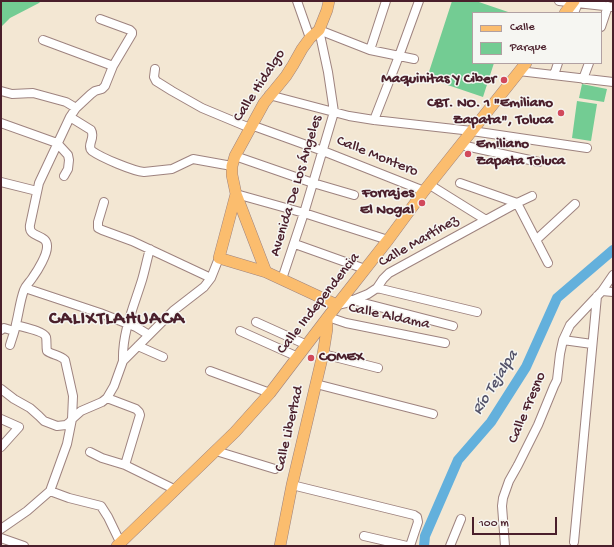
<!DOCTYPE html>
<html>
<head>
<meta charset="utf-8">
<style>
  body { margin:0 }
  #map { position:relative; width:614px; height:547px; overflow:hidden; background:#f3e7d3; font-family:"Gochi Hand",sans-serif }
  canvas { display:block }
  .frame { position:absolute; inset:0; border:2px solid #4a1f2b; pointer-events:none }
  .legend { position:absolute; left:472px; top:12px; width:130px; height:52px; box-sizing:border-box; background:#f6f6f2; border:1px solid #b1a0a2; margin:0; padding:5px 7px; list-style:none; font-size:12px; color:#4a1f2b }
  .legend li { display:flex; align-items:center; gap:8px; height:20px }
  .legend b { width:20px; border:1px solid #b1a0a2 }
  .scale { position:absolute; left:472px; top:517px; width:85px; height:18px; box-sizing:border-box; border:2px solid #4a1f2b; border-top:0; padding-left:5px; font-size:12px; line-height:14px; white-space:nowrap; color:#4a1f2b; -webkit-text-stroke:3px #f6f6f2; paint-order:stroke }
</style>
</head>
<body>
<div id="map">
<canvas width="614" height="547"></canvas>
<div class="frame"></div>
<ul class="legend">
<li><b style="height:5px;background:#fbbd6e"></b>Calle</li>
<li><b style="height:11px;background:#73cc93"></b>Parque</li>
</ul>
<div class="scale">100 m</div>
</div>
<script>
const ctx = document.querySelector('canvas').getContext('2d');
ctx.lineJoin = 'round';
function fillPath(path, color) {
  ctx.fillStyle = color;
  ctx.fill(path, 'evenodd');
}
function trace(path, color, width, dash) {
  ctx.strokeStyle = color;
  ctx.lineWidth = width;
  ctx.lineCap = dash ? 'butt' : 'round';
  ctx.setLineDash(dash || []);
  ctx.stroke(path);
}
function drawText(font, color, halo, rows, align = 'center') {
  ctx.font = font + ' "Gochi Hand",sans-serif';
  ctx.lineWidth = 3;
  ctx.setLineDash([]);
  ctx.textBaseline = 'middle';
  ctx.strokeStyle = halo;
  ctx.fillStyle = color;
  for (const [text, x, y, turn = 0] of rows) {
    ctx.save();
    ctx.translate(x, y);
    ctx.rotate((+turn || 0) * Math.PI / 180);
    ctx.textAlign = isNaN(turn) ? turn : align;
    if (halo) ctx.strokeText(text, 0, 0);
    ctx.fillText(text, 0, 0);
    ctx.restore();
  }
}
fillPath(new Path2D(`
  M1,1H41L39,3L10,18L1,27Z
  M452,1H476L511,13H473V63H494L483,97L427,78Z
  M582,84L607,89L604,102L579,98Z
  M577,101L597,104L591,141L572,138Z`), '#73cc93');
trace(new Path2D(`
  M424,546L425,536L458,460L491,422L526,367L557,298L613,250`), '#63b0dc', 10);
const minor = new Path2D(`
  M297,1L310,38
  M559,1L613,7
  M574,13L578,3
  M601,27L608,6
  M319,30L370,50L414,59
  M43,40L113,66
  M370,50L386,1
  M155,69L154,77L156,81L172,91L202,108L250,128
  M519,71L613,82
  M554,75L558,63
  M583,79L589,63
  M1,91L12,94L33,93L66,102L76,108
  M269,95L349,116L374,120L472,131L587,148
  M70,117L91,130C96,138 86,145 92,151C102,158 133,171 144,172L172,169L193,159L232,166
  M374,120L399,56L419,1
  M1,123L57,143L68,155L69,160L68,169L64,176
  M251,125L323,151L424,191
  M461,145L539,162
  M235,156L313,183L354,195
  M1,182L37,191
  M460,183L517,203
  M430,185L486,220
  M236,194L304,213L388,240
  M104,202L98,222V228L102,230L132,241L211,278
  M517,203L548,263
  M536,240L575,204
  M295,244L365,269
  M282,279L304,213L313,183L334,112L328,72L319,30
  M25,288L100,313L136,327L149,335
  M377,288L477,312
  M602,291L613,292
  M352,300L453,326
  M337,305L346,303L368,294L377,288L383,279L389,273L517,203L532,196
  M328,317L346,323L445,343
  M256,322L307,345
  M1,330L4,328L14,331
  M240,331L298,357
  M563,340L592,344
  M10,345C12,338 15,331 16,324C19,312 20,301 24,290C26,285 30,282 33,277C38,270 47,255 47,247C48,233 28,239 30,225L39,183L70,117L76,108L91,94L95,91L102,89L105,86L113,66L132,34V32L130,30L100,19
  M138,346L163,357
  M323,354L378,368
  M123,361C122,332 134,306 142,280C145,270 147,259 150,249
  M210,371L270,393
  M316,384L433,414
  M1,389L14,399L30,408L39,416L44,421L57,426L66,425L70,422L72,419L73,396L65,360C60,355 52,355 47,351C46,346 47,341 46,337C44,331 22,327 16,325
  M107,398L136,409L139,412L140,415L125,465
  M1,419L19,427L1,447
  M216,451L275,469
  M90,452L102,458L125,465L176,490
  M292,485L414,515L417,517L418,522L410,546
  M50,491L69,498L101,506L108,517L122,546
  M1,529L27,511L50,491L67,444L72,419L81,411L102,402L107,398L114,386L123,361L173,311L204,287L211,278L219,258
  M364,536L407,546
  M1,538L24,546
  M574,542L597,296
  M450,546L461,519
  M505,546L502,506L503,498L509,481L518,465L538,425L554,386L557,380L560,354L563,340L570,325L602,291L613,275`);
const major = new Path2D(`
  M565,13L574,1
  M236,194L219,258L266,272L337,305
  M266,272L236,194L232,175V166L235,156L264,103L286,76L293,65L302,49L310,38L319,30L327,10L329,1
  M117,546L235,432L270,393L337,305L388,240L424,191L526,63
  M280,546L292,485L323,354L327,329V318`);
trace(minor, '#9e837f', 10);
trace(major, '#9e837f', 12);
trace(minor, '#fff', 8);
trace(major, '#fbbd6e', 11);
for (const [x, y, r, color] of [
  [504,80,4,"#d1495b"],
  [561,113,4,"#d1495b"],
  [468,154,4,"#d1495b"],
  [422,203,4,"#d1495b"],
  [311,358,4,"#d1495b"]
]) {
  const dot = new Path2D();
  dot.arc(x, y, r, 0, 2 * Math.PI);
  ctx.fillStyle = color;
  ctx.fill(dot);
  trace(dot, '#f6f6f2', 1.5);
}
drawText('bold 15px', '#4a1f2b', '#f6f6f2', [
  ["Maquinitas Y Ciber",496,80],
  ["CBT. NO. 1 \"Emiliano",553,104],
  ["Zapata\", Toluca",553,121],
  ["Emiliano",476,145,"left"],
  ["Zapata Toluca",476,162,"left"],
  ["Forrajes",414,194],
  ["El Nogal",414,211],
  ["COMEX",319,358,"left"]
], 'right');
drawText('15px', '#4a1f2b', '#f6f6f2', [
  ["Calle Hidalgo",260,86,-57],
  ["Calle Montero",377,157,22],
  ["Avenida De Los Ángeles",297,186,-73],
  ["Calle Martínez",419,242,-30],
  ["Calle Independencia",319,304,-52],
  ["Calle Aldama",389,317,12],
  ["Calle Fresno",528,408,-67],
  ["Calle Libertad",290,429,-77]
]);
drawText('italic 16px', '#535269', '#f6f6f2', [
  ["Río Tejalpa",496,383,-58]
]);
ctx.letterSpacing = '1px';
drawText('bold 19px', '#4a1f2b', '#f6f6f2', [
  ["CALIXTLAHUACA",117,320]
]);
ctx.letterSpacing = '0px';
</script>
</body>
</html>
